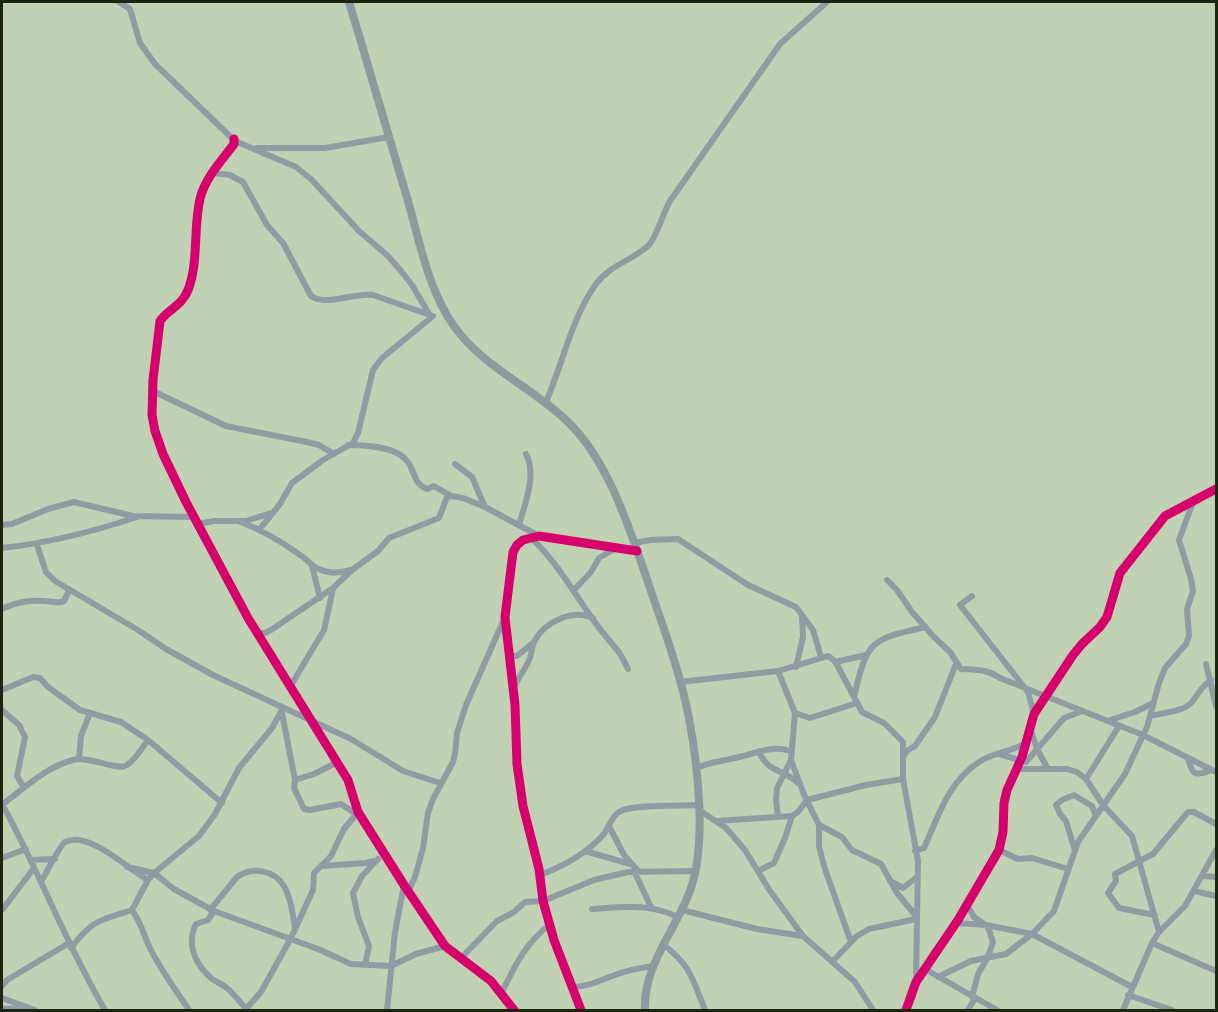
<!DOCTYPE html>
<html>
<head>
<meta charset="utf-8">
<style>
  body { margin:0 }
  #map { position:relative; width:1218px; height:1012px; overflow:hidden; background:#c0d2b3; font-family:"Roboto Serif",serif }
  canvas { display:block }
  .frame { position:absolute; inset:0; border:3px solid #1a2610; pointer-events:none }
</style>
</head>
<body>
<div id="map">
<canvas width="1218" height="1012"></canvas>
<div class="frame"></div>
</div>
<script>
const ctx = document.querySelector('canvas').getContext('2d');
ctx.lineJoin = 'round';
function trace(path, color, width, dash) {
  ctx.strokeStyle = color;
  ctx.lineWidth = width;
  ctx.lineCap = dash ? 'butt' : 'round';
  ctx.setLineDash(dash || []);
  ctx.stroke(path);
}
trace(new Path2D(`
  M119,2L130,9L140,43L155,64L235,141L296,167L311,179L359,231L388,256L401,271L412,285L429,314
  M235,141C224,160 207,176 201,197C192,227 199,261 188,290C182,306 167,310 160,321L153,380L152,415L155,431L163,454L186,502L248,618L348,780L358,812L404,885L445,946L491,981L514,1010
  M257,148H325L389,137
  M213,173L230,175L243,182L267,225L283,243L311,296C328,307 354,292 373,295L433,316L382,358L373,370L358,433L353,443L323,460L292,483L280,504L259,530
  M153,391L226,426L307,442L319,445L334,454
  M546,402C563,363 571,319 596,284C610,265 631,261 648,246C656,239 663,213 670,201L780,44L827,2
  M348,445C366,445 396,446 408,462C415,472 413,483 427,489L434,486L451,496L463,498L485,507L539,536
  M455,464L472,477L485,507
  M238,521C260,529 281,541 300,555C307,559 311,566 319,569C329,574 340,573 351,570
  M198,524L214,521H246L271,513
  M2,525L12,524L48,509L74,502L133,516L194,517
  M519,525C525,504 537,474 526,454
  M530,537C561,565 578,602 604,634C615,648 620,651 628,669
  M634,543L651,540L678,539L748,585L796,607L813,630L821,657
  M37,545L46,572L55,581L138,630L166,649L213,675L351,739L403,771L440,783
  M2,548C49,543 92,532 137,517
  M312,566L320,598
  M887,580L897,590L912,612L933,636L950,652L961,669C977,670 987,669 1000,678L1143,735L1216,772
  M574,590L591,572L599,558L616,548
  M972,596L960,605L1028,692L1034,714
  M2,609C17,602 28,600 45,601C52,601 58,604 64,601L69,590
  M257,633H265L271,630L333,588L352,570L378,551L389,538L439,518L447,497L451,496
  M508,656H517L534,642
  M835,662L866,655
  M1206,664L1216,706
  M796,667L803,637L802,616
  M680,682L778,671L828,656L835,661L862,712L884,723L903,742V779L918,861L916,982
  M290,687L324,630L333,589
  M514,687C519,677 526,668 530,658C532,652 532,645 535,640C546,621 573,609 593,618
  M2,690L33,677L40,678L48,687L80,710L121,722L148,740L222,803
  M854,697C867,641 870,639 926,627
  M2,710L19,725L25,737L17,776L24,788
  M282,713L295,780L294,788L304,809L310,810L341,804L356,814
  M795,713L810,718L857,703
  M1150,716C1161,713 1184,712 1192,702C1199,693 1201,687 1211,680
  M1107,721L1135,712L1153,703
  M1031,731L1037,749L1048,769
  M759,751C767,773 784,769 798,783
  M999,754L1026,762L1064,718L1080,712
  M903,757L908,750L915,746L935,717L956,664
  M1188,758C1192,775 1195,777 1211,770
  M79,759L81,736L90,713
  M791,760L805,797L819,825V847L825,869L851,942
  M696,768C710,762 724,761 739,757C757,753 771,745 791,751
  M1016,769H1067L1077,772L1086,779L1103,805L1132,836L1159,932
  M1086,779L1119,726
  M295,780L314,774L338,762
  M2,804C39,871 66,944 105,1010
  M2,805C24,788 46,767 73,760C89,755 118,772 127,765C135,760 142,748 148,740
  M699,810L726,828L745,850L770,891L803,936L855,982L873,1010
  M778,817L776,800L777,788L791,760L795,713L778,671
  M716,821L792,816L798,812L807,800L866,785L903,779
  M819,825L842,837L852,850L881,864L897,893L916,916
  M609,826L624,855L638,871
  M999,850L1018,859L1032,858L1068,869
  M585,851L630,864
  M915,851L924,848C938,817 948,782 979,762C993,752 1012,752 1026,743
  M1075,851L1066,821L1060,814L1056,805L1062,800L1074,795L1092,806L1096,816
  M2,858L26,849
  M31,860L55,859
  M321,866L366,863L373,861
  M127,867L154,873L174,889L214,911L318,949L351,964L391,966L416,954L445,946
  M634,871L651,907
  M758,871L774,863L785,838L792,816
  M540,875C564,866 586,854 603,835C609,828 611,817 619,812C630,804 682,806 698,805
  M1203,876L1216,877
  M890,881L903,888L917,877
  M41,882C45,875 61,844 65,842C88,830 128,869 148,880
  M1194,891L1216,896
  M408,892L415,877L423,848L428,813L433,799L453,762L455,754L457,733L466,705L505,617
  M967,905L974,917L988,927L993,942L988,957L978,974L972,997
  M592,909C623,907 649,903 678,917
  M2,910L34,868
  M132,910C140,921 143,932 148,944C159,968 175,989 189,1010
  M210,910L237,877C252,866 274,870 284,886C291,899 293,915 295,929
  M682,910L757,929L802,936
  M214,911L208,920L196,924C186,944 195,964 211,978C216,982 222,984 227,988C234,994 240,1002 246,1009
  M1155,915L1119,908L1108,893L1116,881L1115,874L1153,854L1188,812H1194L1216,824
  M956,923L986,925L1032,934L1132,987
  M1152,943L1216,971
  M664,945C691,966 693,980 705,1010
  M71,948C92,920 100,920 132,910L148,880L154,873L199,836L215,814L239,768L272,728L283,708
  M461,958L497,921L514,912L525,902L543,901L594,880L628,872L696,871
  M832,962L857,936L869,929L916,919
  M365,965L369,946L358,917L353,893L362,876L378,859
  M925,969L997,1010
  M938,977L971,961L1006,954L1032,934L1054,911L1078,842L1125,774L1147,727L1159,683L1165,668L1186,644L1189,636L1187,609L1193,591L1191,579L1179,540L1193,502
  M2,986L7,980L69,943
  M572,987C591,986 598,981 615,975C627,970 640,968 653,966
  M501,994C515,966 524,945 549,925
  M1128,995L1172,1010
  M2,998L35,1010
  M2,1009L22,1008
  M245,1010L261,992L291,938L313,890L314,873L331,856L344,829L358,812
  M387,1010L395,932L404,885
  M581,1010L554,940L543,901L539,869L523,806L517,764L515,705L505,617L513,552L517,545L523,540L539,536L637,551
  M906,1010L916,982L958,920L999,850L1003,832L1004,803L1007,790L1022,757L1034,714L1073,655L1082,644L1100,627L1107,617L1120,573L1165,516L1216,489
  M968,1010L975,998
  M1123,1010L1152,943L1159,932L1185,906L1216,850`), '#909ca4', 6);
trace(new Path2D(`
  M349,2C369,68 388,134 408,201C419,240 427,282 448,317C476,364 528,384 566,420C611,462 632,537 652,594C666,635 681,676 689,718C698,767 708,850 688,896C673,933 643,968 645,1010`), '#8b9b9e', 8);
trace(new Path2D(`
  M234,139V144C222,160 205,178 200,199C193,228 199,262 188,290C182,306 167,310 160,321L153,380L152,415L155,431L163,454L186,502L248,618L348,780L358,812L404,885L445,946L491,981L514,1010
  M581,1010L554,940L543,901L539,869L523,806L517,764L515,705L505,617L513,552L517,545L523,540L539,536L637,551
  M906,1010L916,982L958,920L999,850L1003,832L1004,803L1007,790L1022,757L1034,714L1073,655L1082,644L1100,627L1107,617L1120,573L1165,516L1216,489`), '#d6006c', 9);
</script>
</body>
</html>
